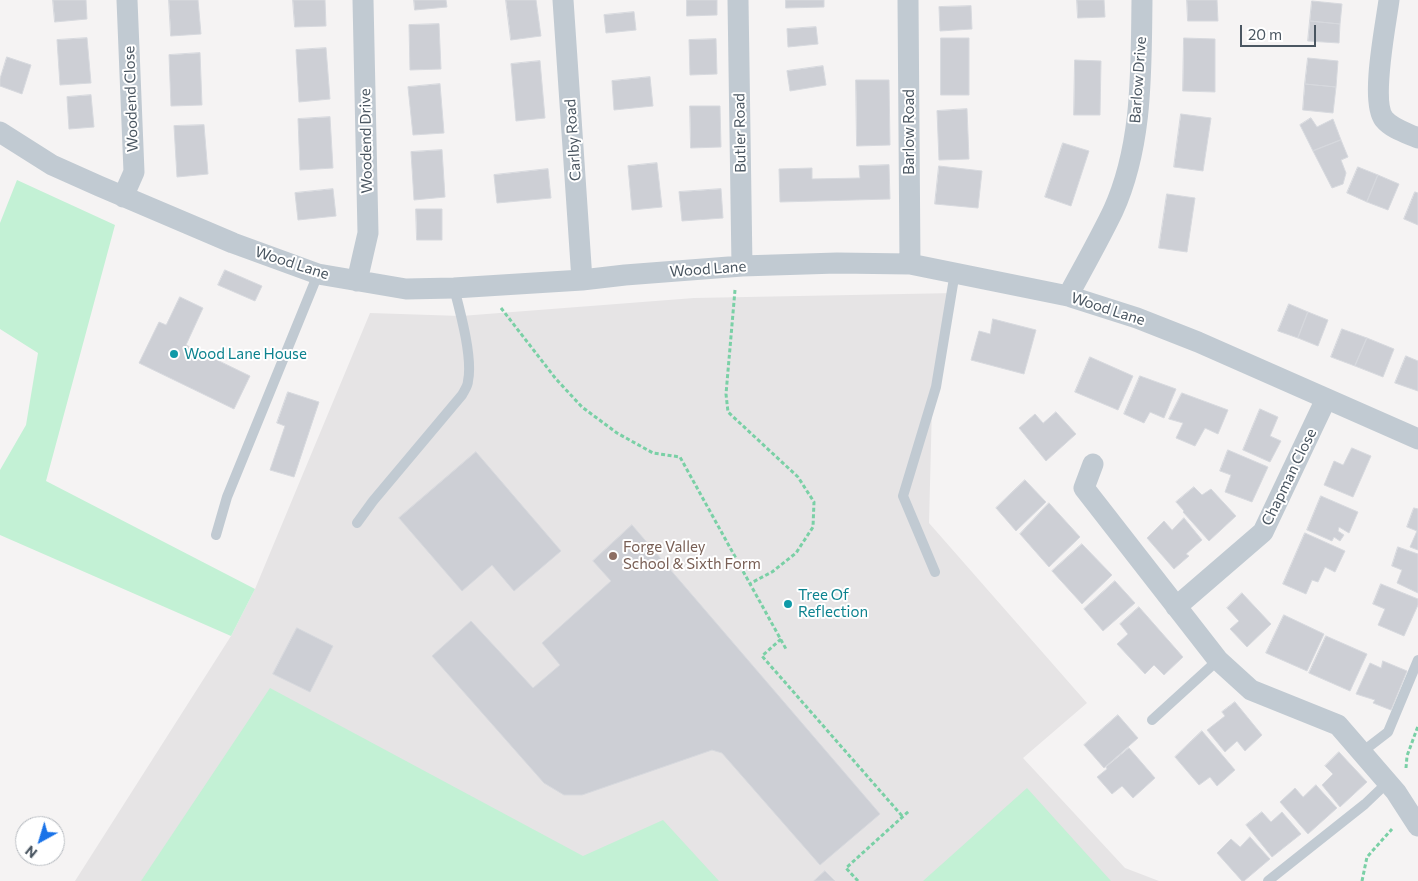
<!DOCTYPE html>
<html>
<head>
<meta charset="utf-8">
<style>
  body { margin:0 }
  #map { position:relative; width:1418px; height:881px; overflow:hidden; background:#f5f3f3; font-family:Commissioner,sans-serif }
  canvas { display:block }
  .north { position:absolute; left:15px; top:816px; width:50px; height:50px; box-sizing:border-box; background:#fff; border:1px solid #b7bbc0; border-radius:50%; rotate:219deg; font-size:14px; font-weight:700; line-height:20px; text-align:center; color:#4a5661 }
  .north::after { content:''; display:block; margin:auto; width:18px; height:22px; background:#1a73e8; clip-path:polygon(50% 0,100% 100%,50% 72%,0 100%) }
  .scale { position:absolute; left:1240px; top:25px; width:76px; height:22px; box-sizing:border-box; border:2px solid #4a5661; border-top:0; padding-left:6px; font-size:15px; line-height:18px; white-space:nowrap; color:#4a5661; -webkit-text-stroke:4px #fff; paint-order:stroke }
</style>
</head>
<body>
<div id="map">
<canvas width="1418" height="881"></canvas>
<div class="north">N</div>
<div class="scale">20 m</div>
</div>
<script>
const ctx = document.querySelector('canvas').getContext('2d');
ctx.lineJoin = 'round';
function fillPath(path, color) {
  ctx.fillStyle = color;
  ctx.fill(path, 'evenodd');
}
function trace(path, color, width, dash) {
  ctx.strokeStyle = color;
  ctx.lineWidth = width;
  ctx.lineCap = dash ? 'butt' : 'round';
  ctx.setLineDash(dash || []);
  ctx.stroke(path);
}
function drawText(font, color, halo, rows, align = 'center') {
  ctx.font = font + ' Commissioner,sans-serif';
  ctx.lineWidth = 4;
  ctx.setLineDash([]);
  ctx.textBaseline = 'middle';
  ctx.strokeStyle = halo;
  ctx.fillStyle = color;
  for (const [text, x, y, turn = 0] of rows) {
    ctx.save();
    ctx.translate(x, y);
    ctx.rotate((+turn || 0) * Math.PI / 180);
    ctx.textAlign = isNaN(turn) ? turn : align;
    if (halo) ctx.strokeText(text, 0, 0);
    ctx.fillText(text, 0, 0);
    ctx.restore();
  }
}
fillPath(new Path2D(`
  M956,293L932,406L929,523L1087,703L1023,758L1125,868L1159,881H75L231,636L255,589L370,313L461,316L694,298Z`), '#e6e4e5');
fillPath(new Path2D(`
  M17,180L115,225L46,481L255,589L231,636L0,535V470L26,425L38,353L0,329V223Z
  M270,688L583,856L663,820L719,881H141Z
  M1027,788L1111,881H923Z`), '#c3f1d5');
const building = new Path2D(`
  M53,0H86L87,19L55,22Z
  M169,0H198L201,34L171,36Z
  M293,0H325L326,26L295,27Z
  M414,0H446L447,7L415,10Z
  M506,0H536L541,36L511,40Z
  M687,0H717V15L687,16Z
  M786,0H824V7L786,8Z
  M1077,0H1104L1105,17L1078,18Z
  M1187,0H1217L1218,21H1188Z
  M1312,1L1342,4L1340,24L1310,21Z
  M971,6L972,29L940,31L939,7Z
  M634,12L636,30L606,33L604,15Z
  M1310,21L1340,24L1339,43L1308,41Z
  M439,24L441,69L410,70L409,25Z
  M816,27L818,44L788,47L787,29Z
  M87,38L91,83L60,85L57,40Z
  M941,38H969V95H941Z
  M1184,38L1215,39V92L1183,91Z
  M716,39L717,74L690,75L689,40Z
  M326,48L330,99L299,102L296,50Z
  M200,53L202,105L171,106L169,55Z
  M7,57L31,65L22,94L0,86V79Z
  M1308,58L1338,61L1336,87L1305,84Z
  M1075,60L1101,61L1100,115H1074Z
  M540,61L545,118L516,121L511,64Z
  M823,66L826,85L790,91L787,71Z
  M650,77L653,106L614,110L612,81Z
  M856,80H889L890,145L857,146Z
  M440,84L444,133L413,135L408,87Z
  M1305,84L1336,87L1333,113L1303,110Z
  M91,95L94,127L69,129L67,97Z
  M690,106H720L721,147L691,148Z
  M967,109L969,159L939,160L937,111Z
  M1181,114L1211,118L1203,171L1174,167Z
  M330,117L333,168L300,170L298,119Z
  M1311,118L1317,127L1333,119L1341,140L1313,151L1300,125Z
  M204,125L208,174L177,177L174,126Z
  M1341,140L1348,157L1341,160L1346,173L1343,184L1332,188L1313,151Z
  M1063,143L1089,151L1071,206L1045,197Z
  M442,150L445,197L414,200L411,152Z
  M657,163L662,207L632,210L628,166Z
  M889,165L890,199L780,202L779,169L812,168V179L860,178L859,166Z
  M939,166L982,171L978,208L935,204Z
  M1358,167L1378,175L1367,202L1347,193Z
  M548,169L551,198L497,203L494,175Z
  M1378,175L1399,184L1388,210L1367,202Z
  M333,189L336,216L298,220L295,193Z
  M721,189L723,218L682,221L679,192Z
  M1415,192L1418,193V225L1404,219Z
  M1167,194L1195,198L1187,252L1159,248Z
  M416,209H442V240H417Z
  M225,270L262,286L255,301L218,285Z
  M180,297L203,308L186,345L250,376L234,409L139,363L159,322L166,325Z
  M1289,304L1308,312L1298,338L1278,331Z
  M1308,312L1328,320L1318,346L1298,338Z
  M993,319L1036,330L1024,374L971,360L979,331L990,334Z
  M1342,329L1367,338L1355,366L1331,357Z
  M1367,338L1394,349L1383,377L1355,366Z
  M1406,356L1418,361V391L1395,383Z
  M1090,357L1133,376L1118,410L1075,392Z
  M1140,376L1176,389L1164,418L1150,412L1144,423L1124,414Z
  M288,392L319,402L294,477L270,470L285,426L277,423Z
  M1182,393L1228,410L1218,434L1205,428L1195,446L1176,438L1183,423L1169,419Z
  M1260,409L1278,417L1270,436L1281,441L1270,462L1243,450Z
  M1056,412L1076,434L1046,461L1019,428L1035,414L1043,423Z
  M1352,448L1371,456L1353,497L1324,485L1334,461L1343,465Z
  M1228,450L1268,467L1252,502L1225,492L1231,475L1220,471Z
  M476,452L561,551L514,591L492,565L462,591L399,518Z
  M1025,480L1046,502L1016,531L996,508Z
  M1194,487L1202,495L1211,489L1236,516L1209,541L1183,512L1184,511L1176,502Z
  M1321,496L1358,512L1349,533L1339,527L1338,531L1344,535L1340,541L1334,537L1332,541L1307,530Z
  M1049,503L1080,537L1049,567L1020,534Z
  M1414,508L1418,509V550L1410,547L1417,531L1407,527Z
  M1184,518L1202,540L1186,554L1189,556L1174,569L1147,538L1164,521L1172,530Z
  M632,525L880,814L820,865L722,753L712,750L582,795H564L544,783L432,656L471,621L533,688L560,665L542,643L611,581L593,561Z
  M1305,533L1345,551L1335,572L1325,567L1318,582L1312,580L1306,594L1283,584Z
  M1082,544L1112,575L1082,604L1052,571Z
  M1398,547L1418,554V593L1397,583L1402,570L1392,566Z
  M1115,581L1135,603L1103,631L1084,609Z
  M1381,584L1418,599V605L1404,636L1378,625L1385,609L1373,604Z
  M1242,593L1271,624L1247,647L1230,629L1239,621L1227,608Z
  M1139,607L1183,657L1164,675L1154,665L1145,674L1117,644L1128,634L1120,624Z
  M1284,615L1324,634L1307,671L1266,653Z
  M297,628L333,646L310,692L273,674Z
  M1326,636L1367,654L1350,691L1309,673Z
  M1383,661L1407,671L1391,710L1373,703L1375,700L1356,694L1370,663L1381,668Z
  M1235,702L1262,735L1245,751L1237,741L1225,752L1207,730L1225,716L1222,712Z
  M1118,715L1138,738L1104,768L1084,745Z
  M1202,731L1235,770L1217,786L1210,777L1199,785L1175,757Z
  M1129,748L1155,778L1133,798L1122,786L1112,794L1097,777L1107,769L1106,767Z
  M1339,752L1367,782L1340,807L1322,785L1333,774L1325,766Z
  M1316,785L1337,808L1308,834L1280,802L1295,788L1303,797Z
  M1262,812L1271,822L1282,812L1301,834L1272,857L1246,825Z
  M1250,837L1270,859L1244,881H1242L1217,853L1231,839L1240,847Z
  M825,871L835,881H814Z`);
fillPath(building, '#cdcfd5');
trace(building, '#d7d9de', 1);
trace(new Path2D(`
  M735,290L726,394L728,412L798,477L814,502L813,527L796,553L772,572L751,583
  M501,308L556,379L582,407L617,433L653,453L680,457L786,649
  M781,639L762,656L903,817
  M1406,768L1407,756L1418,726
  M858,881L846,868L909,811
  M1362,881L1367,857L1392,829`), '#7ad0a6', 3, [4, 2.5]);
trace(new Path2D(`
  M357,523L373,501L462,395C464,391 468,386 468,381C473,358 460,311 454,288
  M216,535L227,497L318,274
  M935,572L903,496L936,387L955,272
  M1152,720L1218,660
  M1362,752L1388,732L1418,660
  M1268,881L1365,804L1387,783`), '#c1cad2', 10);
trace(new Path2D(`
  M563,0L582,280
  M738,0L742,266
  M908,0L910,264
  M1389,0C1386,24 1370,101 1384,119C1392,129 1407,133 1418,138
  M0,132L52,165L99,186L233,243L318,274L406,289L454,288L582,280L625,275L742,266L837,263L910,264L1068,296L1137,318L1198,342L1418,439
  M123,197L134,172L127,0
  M357,281L368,233L363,0
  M1068,296C1083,268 1099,240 1113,211C1143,145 1141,71 1142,0
  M1093,464L1084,488L1218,660L1251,690L1338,725L1396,792L1418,826
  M1176,607L1263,532L1326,399`), '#c1cad2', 21);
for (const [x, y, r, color] of [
  [174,354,5,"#0f9aa8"],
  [613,556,5,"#8d6e63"],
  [788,604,5,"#0f9aa8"]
]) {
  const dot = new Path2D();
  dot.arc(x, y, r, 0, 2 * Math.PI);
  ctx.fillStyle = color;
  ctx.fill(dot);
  trace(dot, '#fff', 2);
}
drawText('15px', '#4a5661', '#fff', [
  ["Barlow Drive",1138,80,-86],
  ["Woodend Close",131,99,-92],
  ["Barlow Road",909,132,-90],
  ["Butler Road",740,133,-91],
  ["Carlby Road",573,140,-94],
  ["Woodend Drive",366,141,-91],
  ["Wood Lane",292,263,18],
  ["Wood Lane",708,269,-4],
  ["Wood Lane",1108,309,18],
  ["Chapman Close",1289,477,-64]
]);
drawText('15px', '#0d838f', '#fff', [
  ["Wood Lane House",184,354],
  ["Tree Of",798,595],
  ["Reflection",798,612]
], 'left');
drawText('15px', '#785e54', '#fff', [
  ["Forge Valley",623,547],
  ["School & Sixth Form",623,564]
], 'left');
</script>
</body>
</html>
